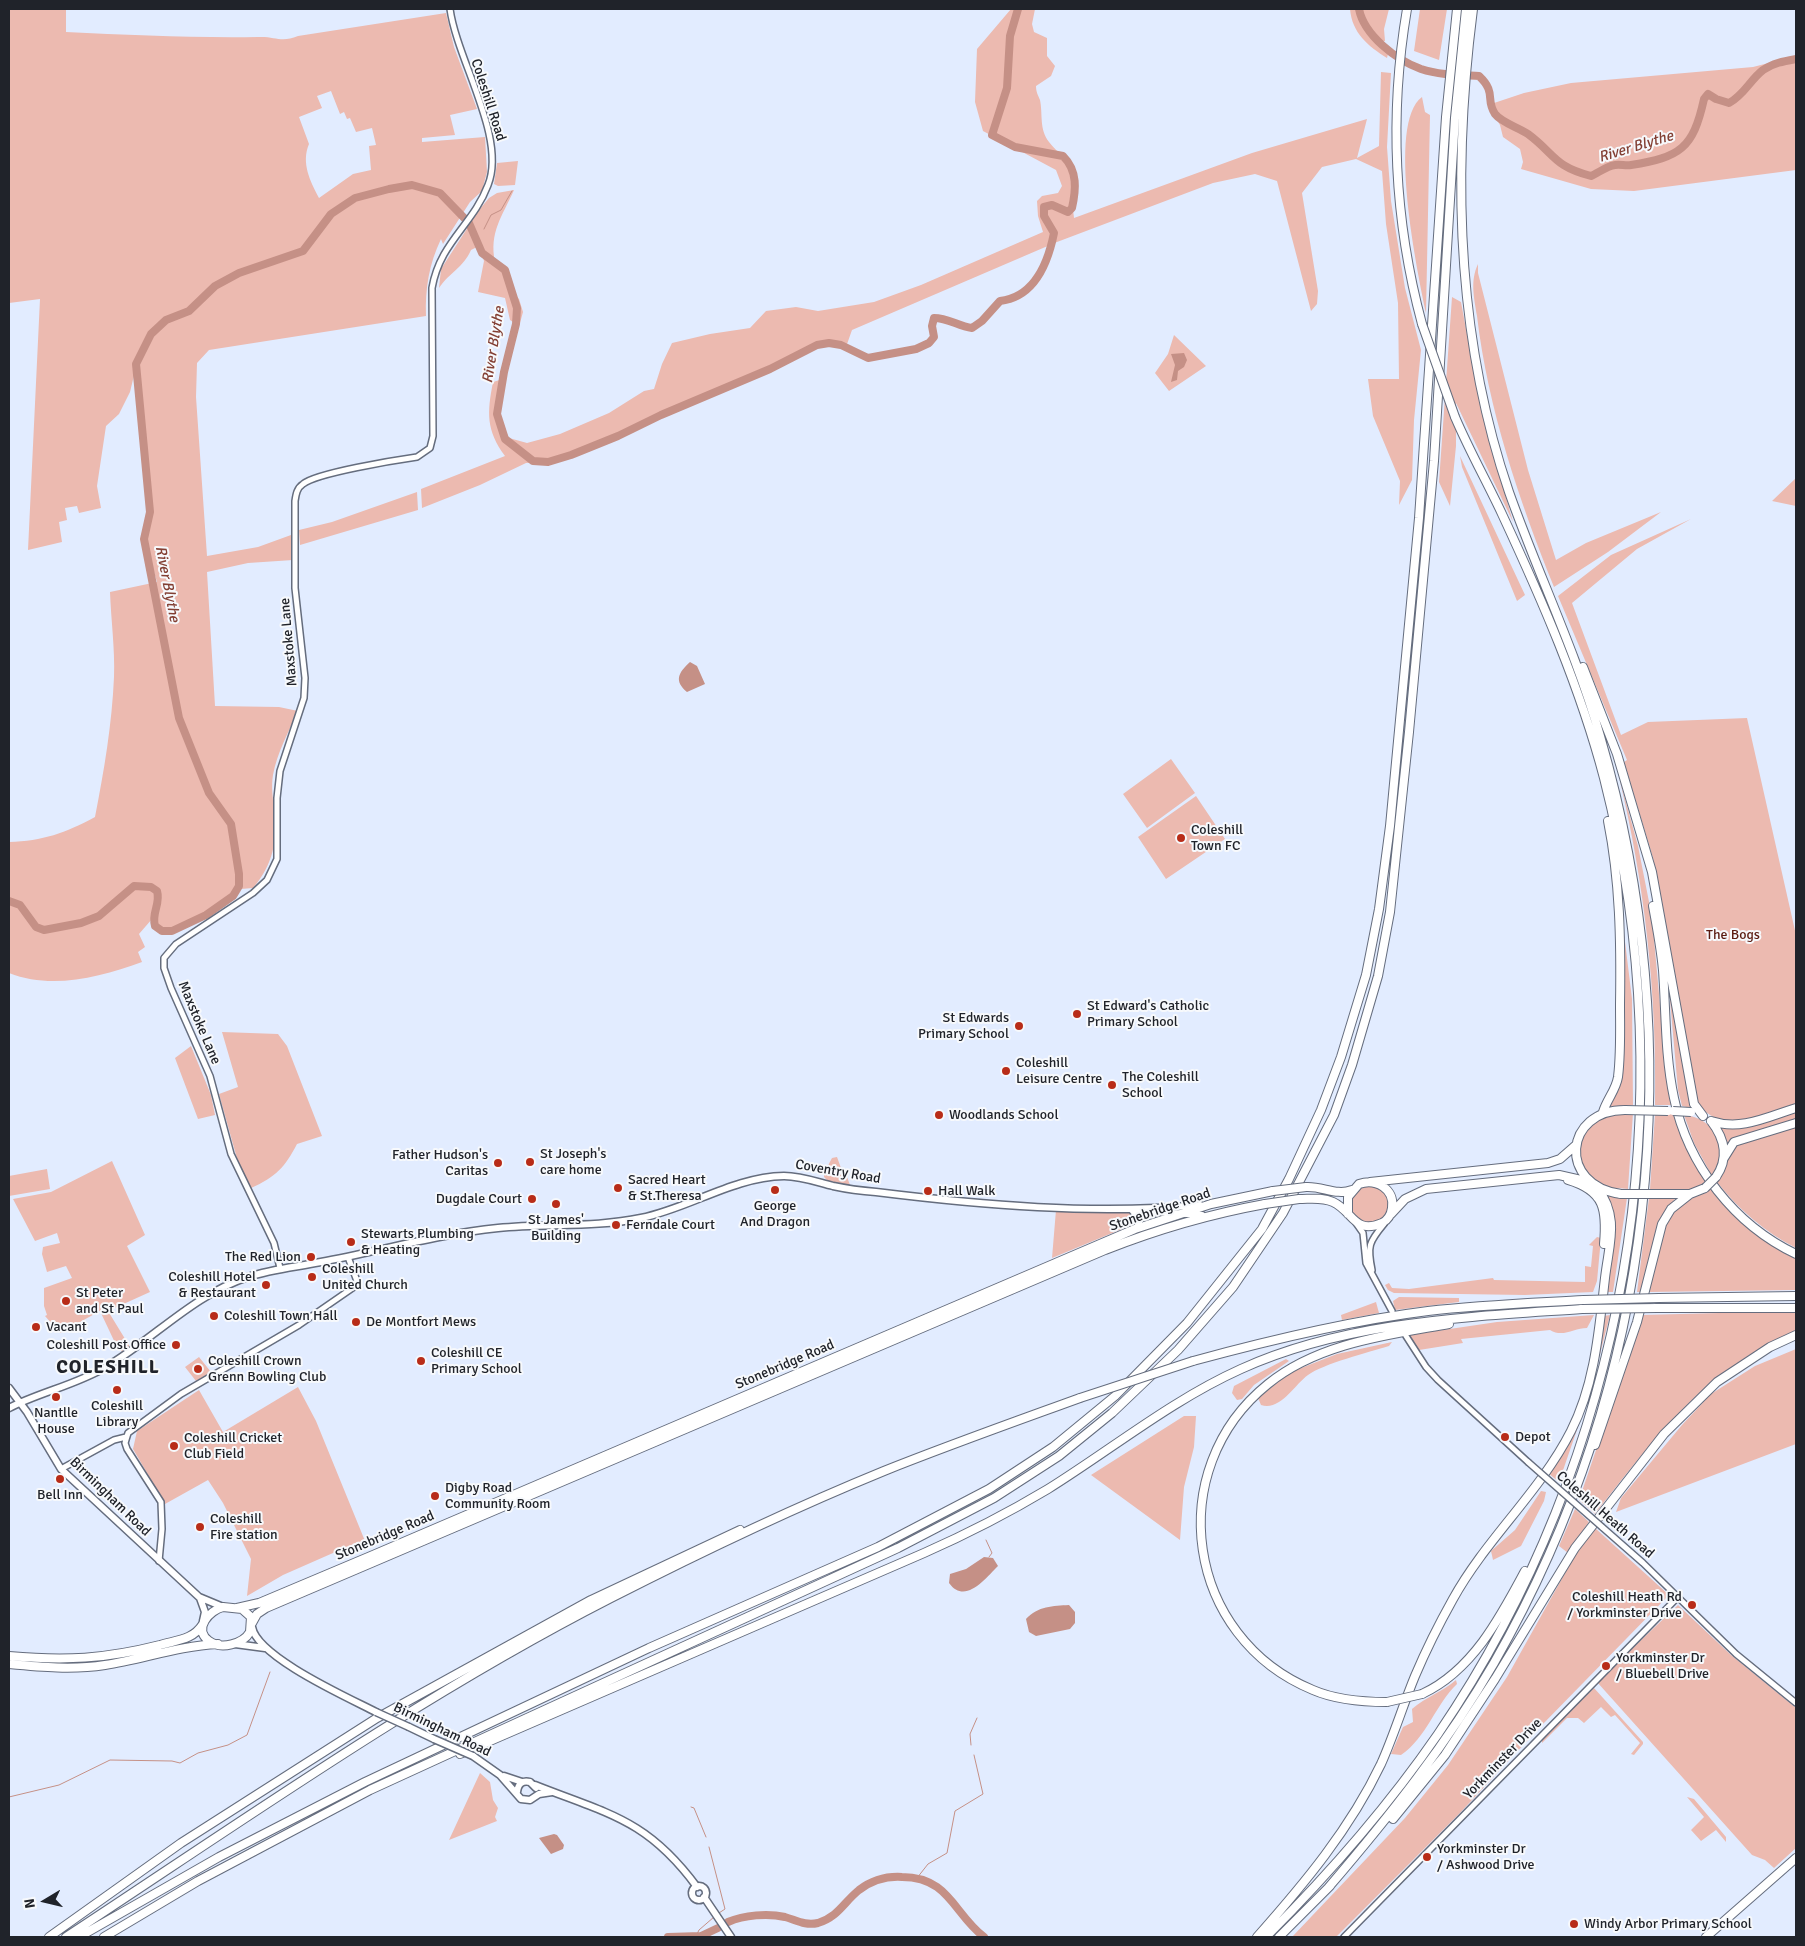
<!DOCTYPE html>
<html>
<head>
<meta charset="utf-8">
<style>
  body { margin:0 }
  #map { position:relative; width:1805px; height:1946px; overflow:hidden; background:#e2ecff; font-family:Signika,sans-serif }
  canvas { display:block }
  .frame { position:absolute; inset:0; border:10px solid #20232a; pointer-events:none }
  .north { position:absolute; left:20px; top:1876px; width:50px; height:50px; -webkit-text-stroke:4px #f7f9fc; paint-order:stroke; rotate:261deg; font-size:14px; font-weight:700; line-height:20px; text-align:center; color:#20232a }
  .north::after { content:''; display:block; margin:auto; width:18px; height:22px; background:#20232a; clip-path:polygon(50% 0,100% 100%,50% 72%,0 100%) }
</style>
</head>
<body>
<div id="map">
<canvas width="1805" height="1946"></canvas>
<div class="frame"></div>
<div class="north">N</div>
</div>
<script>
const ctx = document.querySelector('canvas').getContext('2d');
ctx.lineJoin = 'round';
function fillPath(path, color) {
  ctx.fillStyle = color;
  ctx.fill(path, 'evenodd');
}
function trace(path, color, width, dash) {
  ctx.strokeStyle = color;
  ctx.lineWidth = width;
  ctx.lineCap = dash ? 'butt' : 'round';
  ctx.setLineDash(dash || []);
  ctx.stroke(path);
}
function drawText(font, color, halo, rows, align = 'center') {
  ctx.font = font + ' Signika,sans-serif';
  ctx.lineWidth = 4;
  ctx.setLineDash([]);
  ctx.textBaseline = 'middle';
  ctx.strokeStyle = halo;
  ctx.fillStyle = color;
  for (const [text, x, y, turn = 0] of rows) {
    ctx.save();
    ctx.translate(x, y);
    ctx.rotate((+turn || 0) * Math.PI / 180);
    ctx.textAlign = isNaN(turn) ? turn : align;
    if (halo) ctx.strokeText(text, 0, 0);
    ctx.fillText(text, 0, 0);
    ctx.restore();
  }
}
fillPath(new Path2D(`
  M9,9H66V32C130,35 193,38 258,37C275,36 281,43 298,36L446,13L454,47L477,109L450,115L455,135L422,138V142L485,137L487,172L482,191L470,202L443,244L441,239C429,264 425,289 426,316L209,350L197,363L196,397L207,556L258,547L291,535L293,560L248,563L207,572L215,706L279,707L298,711C289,731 277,753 273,775C271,787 273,798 274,810C278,840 273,865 253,888L241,889L239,886C237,889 235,894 233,897C223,907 176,935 162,930C156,928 154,924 152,919L139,934L145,947L138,952L142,962C100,977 52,990 9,973V842C43,841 65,833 95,817C104,771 112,724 114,677C115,649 111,620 110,592L157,582L144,539L150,512L136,367L130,392L119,414L106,426L97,486L101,508L79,513L77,506L65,508L67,520L59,522L62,542L28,550L40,299L9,303ZM331,91L340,114L344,112L347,119L350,118L356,132L372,128L376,145L369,146L371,170L353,174L319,198C310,181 301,163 309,144L299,117L322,108L317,96Z
  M1011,9H1035L1032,24L1034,32L1047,38V56L1055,66L1051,76L1036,86C1036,92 1038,95 1040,100C1043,115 1039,129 1049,142C1057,153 1068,158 1073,172C1079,187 1071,202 1074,218L1252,153L1367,119L1357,158L1379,146L1381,72L1391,73L1387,147L1391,201L1405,288L1421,350L1414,420L1412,480L1399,505L1400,481L1373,416L1368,379H1399L1398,303L1386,224L1382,171L1356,159L1322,167L1302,193L1318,291L1317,304L1311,311L1277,181L1255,174L1213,183L1057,242L852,330L846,347L829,343L815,346L770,369L661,415L618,436L571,455L548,462L526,463L480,485L422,508L421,489L505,456C486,430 487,413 493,382L503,379L497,414L509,438L527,443L560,434L609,413L644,391L654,389L662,364L672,343L710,334L750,328L766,311L796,307L818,311L874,302L921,285L1043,232L1038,216L1037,201L1042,196L1058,193L1062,186L1056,170L983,131L975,102L977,49Z
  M1350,9H1389L1384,29L1385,41H1378L1389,50L1387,58C1368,46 1352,33 1350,9Z
  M1420,9H1447L1439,60L1414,51Z
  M1796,56V170L1634,191L1591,189L1521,169L1523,162L1520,149L1503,137L1500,125L1488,105L1524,93L1571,83L1753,67Z
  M1422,97L1425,112L1430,115L1426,313C1418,274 1386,123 1422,97Z
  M518,161L515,185L498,186L494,184L497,163Z
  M514,190C502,217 489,232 495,262L505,270L513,293L519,299L523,312L520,323L516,324L510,320L505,298L478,292L484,261L479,246L471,250C463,268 450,272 439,288L441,269L479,210L489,198L497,193Z
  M1478,264V273L1528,470L1556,560L1586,543L1661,512L1608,552L1554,587C1519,500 1488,409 1477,316C1474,297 1470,281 1478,264Z
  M1452,297L1461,302L1481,410L1513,522L1456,403V446L1450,506L1439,482Z
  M1174,335L1206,366L1169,391L1155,373L1168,354Z
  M1460,456L1525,595L1517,601L1462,467Z
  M1796,478V506L1772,501Z
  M417,492L418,510L300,545L299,530L332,522Z
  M1691,519L1637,549L1572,603L1621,735L1648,722L1747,718L1796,935V1103C1762,1115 1725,1137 1698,1104L1653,858L1624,762L1627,760L1558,596L1611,555Z
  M1171,759L1195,793L1147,828L1123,794Z
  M1619,777L1638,846L1652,917L1665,1060L1671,1105H1655C1657,994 1645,885 1619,777Z
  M1196,796L1225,839L1166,879L1138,837Z
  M1622,917L1632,999L1633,1105L1607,1107L1616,1092Z
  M1669,989L1671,992L1695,1109L1682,1106L1678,1090Z
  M222,1032L278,1034L287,1046L322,1136L297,1144C285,1167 276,1177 251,1188L238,1162L219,1094L238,1087Z
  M191,1046L211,1095L215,1115L198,1119L175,1058Z
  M1796,1110V1120L1744,1135L1727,1147L1719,1127L1736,1128Z
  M1633,1113L1628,1189C1621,1188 1612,1189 1605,1186C1569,1174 1573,1128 1606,1115C1613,1112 1625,1113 1633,1113Z
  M1655,1114H1674L1686,1147L1706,1182C1689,1194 1670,1190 1650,1189Z
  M1684,1115C1715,1117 1730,1150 1712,1176L1694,1143Z
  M1796,1126V1248C1765,1232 1739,1210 1717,1182L1729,1154L1735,1146Z
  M837,1157L841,1168L839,1174L847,1177L850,1185L828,1181L824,1177V1173L832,1158Z
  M112,1161L145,1235L127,1246L150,1292L108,1311L130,1347L122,1352L117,1347L100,1311L60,1333L45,1316L47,1315L44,1306V1288L72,1278L66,1266L47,1272L42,1254L43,1247L60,1243L57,1233L35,1241L13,1199L51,1192Z
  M47,1169L50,1189L9,1196V1176Z
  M1350 1204a19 19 0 1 1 38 0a19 19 0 1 1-38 0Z
  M1711,1189L1745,1225L1796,1258V1290L1648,1292L1668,1215L1691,1197Z
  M1605,1194L1627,1198L1613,1292H1606L1609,1260Z
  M1649,1198L1675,1199L1662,1216L1656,1230L1641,1292H1637Z
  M1056,1210L1130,1213L1136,1219L1134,1224L1052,1258Z
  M1597,1237L1601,1238L1597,1281L1593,1292L1525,1295L1394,1293L1388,1290L1385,1285L1389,1283L1392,1288L1409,1289L1493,1278L1494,1280L1585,1282V1266L1591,1267L1593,1246L1589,1245Z
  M1399,1297L1459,1298V1302L1395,1310L1393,1301Z
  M1376,1302L1379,1313L1342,1320L1341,1315Z
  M1796,1311V1330C1703,1372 1656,1436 1595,1514L1579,1500L1642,1315Z
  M1594,1315L1587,1328C1574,1328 1563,1338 1550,1330L1461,1339L1463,1343L1419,1350L1409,1335L1497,1322Z
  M1610,1315L1591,1389L1559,1482L1548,1473L1577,1425L1604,1316Z
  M1392,1342L1389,1346C1369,1352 1323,1364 1308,1375C1294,1385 1281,1411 1261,1405L1258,1398L1291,1372L1337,1354Z
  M1796,1349V1444L1616,1512L1621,1498L1682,1425L1711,1394L1755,1366Z
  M199,1357L211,1372L196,1381L185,1367Z
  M1286,1359L1289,1361L1254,1385L1242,1399L1237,1400L1232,1393L1234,1386Z
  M298,1387L316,1421L365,1541L358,1542L283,1575L247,1596L251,1559L223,1503L208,1480L165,1504L133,1449L137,1431L199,1390L223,1432Z
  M1184,1416H1196L1194,1447L1184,1487L1180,1540L1091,1475Z
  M1541,1491L1546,1492L1544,1501L1521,1546L1493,1560L1491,1551L1515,1530Z
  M1575,1509L1589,1522L1568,1553L1559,1546Z
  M1595,1528L1669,1595L1542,1725L1459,1814L1336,1937H1292L1405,1818L1448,1765L1507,1677L1574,1557Z
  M1678,1605L1731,1655L1796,1708V1848L1774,1868L1765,1860L1752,1855L1597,1682Z
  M1456,1680L1457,1684C1435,1705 1427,1737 1401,1755L1391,1754L1403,1727L1413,1722L1412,1709C1426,1697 1442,1692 1456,1680Z
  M1594,1688L1643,1742V1744L1634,1755L1631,1754L1640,1743L1615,1715L1611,1717L1601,1707L1584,1723L1578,1718H1567L1542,1743V1738Z
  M480,1773L490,1782L493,1800L498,1808L495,1817L497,1821L449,1840Z
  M1687,1797L1694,1799L1726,1837V1842L1716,1830L1701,1841L1691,1830L1704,1817Z`), '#ecbab0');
fillPath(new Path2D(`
  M1184,353L1187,360L1184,367L1178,371L1177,380L1171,382L1175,365L1171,354Z
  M690,662L697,666L705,684L687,692C674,681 678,673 690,662Z
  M984,1557L993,1558L998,1566C985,1579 965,1605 949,1583L950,1574L966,1569Z
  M1069,1605L1075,1612V1623L1070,1629L1036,1636L1029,1632L1026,1619C1038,1606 1053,1606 1069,1605Z
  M554,1834L557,1835L564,1845L563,1849L551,1854L539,1838Z`), '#c59086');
trace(new Path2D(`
  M484,229L491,215L501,210L512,191
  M986,1540L992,1553L989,1557
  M971,1745L970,1734L977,1718
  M9,1797L59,1785L110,1760L172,1761L180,1763L198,1753L228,1745L247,1735L270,1672
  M691,1807L694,1808L706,1837
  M709,1847L725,1909L719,1913
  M917,1878L928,1864L947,1853L955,1811L983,1794L974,1755
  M696,1936L699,1930L714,1917`), '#c59086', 1);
trace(new Path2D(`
  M1359,9C1364,35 1396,60 1421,69C1439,75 1460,75 1479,76C1497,93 1485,99 1495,114C1502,123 1518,127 1528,134C1555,154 1553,166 1591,176C1598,173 1607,166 1615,165C1620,164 1626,166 1631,165C1680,157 1693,149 1704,99L1708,94L1716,99L1729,103C1744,95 1750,80 1763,70C1773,63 1785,61 1796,59
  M9,901L20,905L36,927L44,930L81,923L99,916L134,886L151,887L157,891C161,904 151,913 155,926L162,931H172L206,915L233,896L239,886V874L231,824L209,793L179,718L144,539L150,512L136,364L151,334L166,320L189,311L215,286L239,273L303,251L331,214L355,198L389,189L412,185L440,193L469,223L482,253L505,270L517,308L516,324L504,372L497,414L505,439L533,461L548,462L571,455L618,436L661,415L770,369L817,345L829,343L841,345L868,358L916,349L929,343L934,337L932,326L934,318C948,318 958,326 972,328L982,321L1000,301C1035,297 1048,263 1054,233L1044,216V207L1052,205L1068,212L1072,208C1076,190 1078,171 1063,156L1015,147L992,135L1007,88L1010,36L1018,9
  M728,1922C744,1915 768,1913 785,1917C796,1920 805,1926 818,1923C838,1917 844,1902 859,1890C871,1881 886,1876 902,1877C949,1877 953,1913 984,1937
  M668,1937L701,1936L718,1928`), '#c59086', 8);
const minor = new Path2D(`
  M1356,1223L1363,1233L1366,1263L1392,1311
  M280,1268L274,1243L231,1154L210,1076L171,988L164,968V958L176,944L253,893L267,880L277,859V798L280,771L304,698L305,678L295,588V501C296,494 297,488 303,484C316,473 396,460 417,457L430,448L433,436L432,288C440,242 473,225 488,185C507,138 457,60 450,9
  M1372,1270C1367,1246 1369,1242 1384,1224
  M1406,1336L1426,1367L1438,1380L1528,1462
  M61,1469L114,1440L126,1437
  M1602,1527L1643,1563L1736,1654L1796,1703
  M159,1561L162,1529L161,1502L127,1449L125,1443L128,1433L181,1394L299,1325L354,1287L357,1281L348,1257
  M1344,1937L1678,1597`);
const major = new Path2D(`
  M1132,1210L1139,1218V1224L1135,1229
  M1140,1211L1202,1215
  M9,1388L27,1412L61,1469L199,1597L223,1607
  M9,1408C40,1392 76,1385 106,1367C155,1338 193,1295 248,1277C272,1269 296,1267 321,1262C380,1251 438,1234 498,1228C546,1223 595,1228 641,1218C690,1208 733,1177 784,1176C801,1176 817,1182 833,1186C847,1189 862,1191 876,1192C981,1205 1094,1215 1200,1205
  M200,1598L205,1612L203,1621
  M252,1627C257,1657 349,1698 376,1712
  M235,1644L265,1648
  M409,1727L434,1739
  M473,1756L500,1775L521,1799L530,1800L539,1794L552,1792
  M504,1776L522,1782
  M535,1785C608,1814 647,1819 697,1887
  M517,1792C518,1784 522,1780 530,1782L536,1788
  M692 1893a7 7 0 1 1 14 0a7 7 0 1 1-14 0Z
  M704,1897L731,1937`);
const highway = new Path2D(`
  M1407,9C1389,115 1394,220 1422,324
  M1583,667L1617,754L1652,872L1694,1104L1703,1116
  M1653,906C1657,927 1661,949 1663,970C1666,1013 1665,1056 1674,1098C1688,1166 1735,1225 1796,1254
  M1603,1112C1607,1099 1616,1090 1618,1077C1621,1053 1620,1028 1620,1004C1621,942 1620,881 1608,821
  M1711,1121C1741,1131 1767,1117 1796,1108
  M1711,1121C1725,1139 1729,1158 1716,1177
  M1724,1158L1734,1142L1796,1123
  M1568,1180C1605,1191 1607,1210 1604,1244
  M1370,1182L1548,1163L1560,1159L1576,1145
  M1306,1187C1323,1186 1336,1196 1352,1190
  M1621,1194C1557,1185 1564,1110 1625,1110
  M1661,1194H1690L1705,1188
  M1299,1199C1311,1199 1322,1197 1333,1202C1353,1211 1354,1235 1382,1223C1388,1220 1391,1215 1392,1208C1395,1189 1376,1178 1359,1184L1348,1197V1214
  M1391,1214L1405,1199L1426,1189L1559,1175L1590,1182
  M1659,1298L1796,1296
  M1657,1308H1796
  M1193,1361C1270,1340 1348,1321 1428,1311C1479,1305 1532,1303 1584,1300
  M1595,1445L1637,1322L1662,1224L1671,1209L1690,1194
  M223,1607L242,1609L251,1617L250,1632C243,1644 221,1650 209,1641C192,1629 210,1610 223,1607Z
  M237,1608L259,1603L373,1555L1135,1229L1211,1204L1273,1191
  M252,1623L257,1614L266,1608L1105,1250C1158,1229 1210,1214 1265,1204
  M9,1656C65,1661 105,1659 160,1645C177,1640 193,1640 203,1624
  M9,1664C41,1667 73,1670 105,1665C143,1659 179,1646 218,1644
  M1422,1694C1472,1671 1500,1618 1525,1571
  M1387,1702C1363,1702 1336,1700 1313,1690C1186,1638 1161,1470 1268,1384C1318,1343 1388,1335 1449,1324
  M460,1754L924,1553C967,1534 1008,1513 1048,1489C1112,1449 1172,1400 1241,1369C1347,1321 1468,1317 1582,1309
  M1393,1819L1445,1755L1495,1679L1575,1548L1664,1434L1717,1382L1770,1347L1796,1335
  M1328,1888C1389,1817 1447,1744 1494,1663C1656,1380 1691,1048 1600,736C1576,652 1538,574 1509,492C1456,337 1452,171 1473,9
  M49,1937L181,1843L377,1718L591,1600L740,1530
  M66,1937C244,1820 421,1695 611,1598C701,1552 791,1509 884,1471C949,1445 1014,1422 1080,1398
  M79,1937L219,1857L365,1782L649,1648L878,1547L989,1489L1053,1447L1115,1396L1187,1323L1262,1229L1289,1179L1321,1110L1341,1057L1366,975L1379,909L1390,826L1419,518L1446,117L1457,9
  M104,1937L198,1881L370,1790L898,1548L994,1498L1059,1456L1112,1413L1178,1350L1233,1287L1283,1213L1334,1115L1352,1065L1378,976L1390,912L1409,732L1434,461L1455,118L1466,9
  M1257,1937C1304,1884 1350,1829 1381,1764C1394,1735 1403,1705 1415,1676C1426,1650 1439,1624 1453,1599C1486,1539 1540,1492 1571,1431C1595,1384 1599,1330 1605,1278C1609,1243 1620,1218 1597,1187
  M1266,1937C1329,1874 1387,1808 1438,1734C1627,1457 1687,1103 1604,778C1580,687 1542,600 1502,514C1487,482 1469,450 1455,417
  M1279,1937L1330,1886
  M1706,1937L1796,1858`);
trace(minor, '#656d7e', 8);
trace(major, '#656d7e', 9);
trace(highway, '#656d7e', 10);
trace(minor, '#fff', 5);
trace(major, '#fff', 6);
trace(highway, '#fff', 8);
const minorBridge = new Path2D(`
  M1528,1462L1602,1527`);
const majorBridge = new Path2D(`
  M376,1712L409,1727
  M434,1739L473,1756`);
const highwayBridge = new Path2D(`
  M1422,324L1455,417
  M1625,1110L1668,1111
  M1673,1111L1691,1112
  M1705,1188L1716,1177
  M1273,1191L1306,1187
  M1621,1194H1661
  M1265,1204L1299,1199
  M1584,1300L1659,1298
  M1582,1309L1657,1308
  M1080,1398L1193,1361
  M1387,1702L1422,1694`);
trace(minorBridge, '#656d7e', 8, []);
trace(majorBridge, '#656d7e', 9, []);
trace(highwayBridge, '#656d7e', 10, []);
trace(minorBridge, '#fff', 5);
trace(majorBridge, '#fff', 6);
trace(highwayBridge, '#fff', 8);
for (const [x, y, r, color] of [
  [1181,838,5,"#b82c18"],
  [1077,1014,5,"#b82c18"],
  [1019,1026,5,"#b82c18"],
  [1006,1071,5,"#b82c18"],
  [1112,1085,5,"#b82c18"],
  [939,1115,5,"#b82c18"],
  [530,1162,5,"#b82c18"],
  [498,1163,5,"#b82c18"],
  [618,1188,5,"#b82c18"],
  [775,1190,5,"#b82c18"],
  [928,1191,5,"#b82c18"],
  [532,1199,5,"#b82c18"],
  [556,1204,5,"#b82c18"],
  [616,1225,5,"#b82c18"],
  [351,1242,5,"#b82c18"],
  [311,1257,5,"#b82c18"],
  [312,1277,5,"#b82c18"],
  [266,1285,5,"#b82c18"],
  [66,1301,5,"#b82c18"],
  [214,1316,5,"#b82c18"],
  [356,1322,5,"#b82c18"],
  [36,1327,5,"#b82c18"],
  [176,1345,5,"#b82c18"],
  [421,1361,5,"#b82c18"],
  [198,1369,5,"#b82c18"],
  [117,1390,5,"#b82c18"],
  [56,1397,5,"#b82c18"],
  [1505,1437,5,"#b82c18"],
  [174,1446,5,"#b82c18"],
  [60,1479,5,"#b82c18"],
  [435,1496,5,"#b82c18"],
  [200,1527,5,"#b82c18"],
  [1692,1605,5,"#b82c18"],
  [1606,1666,5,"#b82c18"],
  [1427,1857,5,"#b82c18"],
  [1574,1924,5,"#b82c18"]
]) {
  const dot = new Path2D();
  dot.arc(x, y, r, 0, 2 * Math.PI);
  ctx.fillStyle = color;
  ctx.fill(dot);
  trace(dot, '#f7f9fc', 2);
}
drawText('14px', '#20232a', '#f7f9fc', [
  ["Coleshill Road",488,100,72],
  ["Maxstoke Lane",289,642,-95],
  ["Maxstoke Lane",199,1023,67],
  ["Coventry Road",838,1172,10],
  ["Stonebridge Road",1160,1210,-19],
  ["Stonebridge Road",785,1365,-23],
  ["Birmingham Road",110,1497,44],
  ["Coleshill Heath Road",1605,1515,41],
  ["Stonebridge Road",385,1536,-23],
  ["Birmingham Road",442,1730,26],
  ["Yorkminster Drive",1503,1759,-46]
]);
drawText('14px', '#20232a', '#f7f9fc', [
  ["Coleshill",1191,830],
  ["Town FC",1191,846],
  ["St Edward's Catholic",1087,1006],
  ["Primary School",1087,1022],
  ["St Edwards",1009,1018,"right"],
  ["Primary School",1009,1034,"right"],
  ["Coleshill",1016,1063],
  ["Leisure Centre",1016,1079],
  ["The Coleshill",1122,1077],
  ["School",1122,1093],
  ["Woodlands School",949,1115],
  ["St Joseph's",540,1154],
  ["care home",540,1170],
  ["Father Hudson's",488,1155,"right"],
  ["Caritas",488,1171,"right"],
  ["Sacred Heart",628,1180],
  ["& St.Theresa",628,1196],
  ["Hall Walk",938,1191],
  ["Dugdale Court",522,1199,"right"],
  ["George",775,1206,"center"],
  ["And Dragon",775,1222,"center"],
  ["St James'",556,1220,"center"],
  ["Building",556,1236,"center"],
  ["Ferndale Court",626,1225],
  ["Stewarts Plumbing",361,1234],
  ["& Heating",361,1250],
  ["The Red Lion",301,1257,"right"],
  ["Coleshill",322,1269],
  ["United Church",322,1285],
  ["Coleshill Hotel",256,1277,"right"],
  ["& Restaurant",256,1293,"right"],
  ["St Peter",76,1293],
  ["and St Paul",76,1309],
  ["Coleshill Town Hall",224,1316],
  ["De Montfort Mews",366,1322],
  ["Vacant",46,1327],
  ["Coleshill Post Office",166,1345,"right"],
  ["Coleshill CE",431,1353],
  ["Primary School",431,1369],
  ["Coleshill Crown",208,1361],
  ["Grenn Bowling Club",208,1377],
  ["Coleshill",117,1406,"center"],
  ["Library",117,1422,"center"],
  ["Nantlle",56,1413,"center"],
  ["House",56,1429,"center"],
  ["Depot",1515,1437],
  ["Coleshill Cricket",184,1438],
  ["Club Field",184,1454],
  ["Digby Road",445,1488],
  ["Community Room",445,1504],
  ["Bell Inn",60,1495,"center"],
  ["Coleshill",210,1519],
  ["Fire station",210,1535],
  ["Coleshill Heath Rd",1682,1597,"right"],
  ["/ Yorkminster Drive",1682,1613,"right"],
  ["Yorkminster Dr",1616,1658],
  ["/ Bluebell Drive",1616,1674],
  ["Yorkminster Dr",1437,1849],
  ["/ Ashwood Drive",1437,1865],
  ["Windy Arbor Primary School",1584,1924]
], 'left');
drawText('14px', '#5b1b11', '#f7f9fc', [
  ["The Bogs",1733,935]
]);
drawText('italic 15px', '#833f33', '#f7f9fc', [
  ["River Blythe",1636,147,-17],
  ["River Blythe",494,345,-81],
  ["River Blythe",167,584,79]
]);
ctx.letterSpacing = '1px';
drawText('bold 19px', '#20232a', '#f7f9fc', [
  ["COLESHILL",108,1368]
]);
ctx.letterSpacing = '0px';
</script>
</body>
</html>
